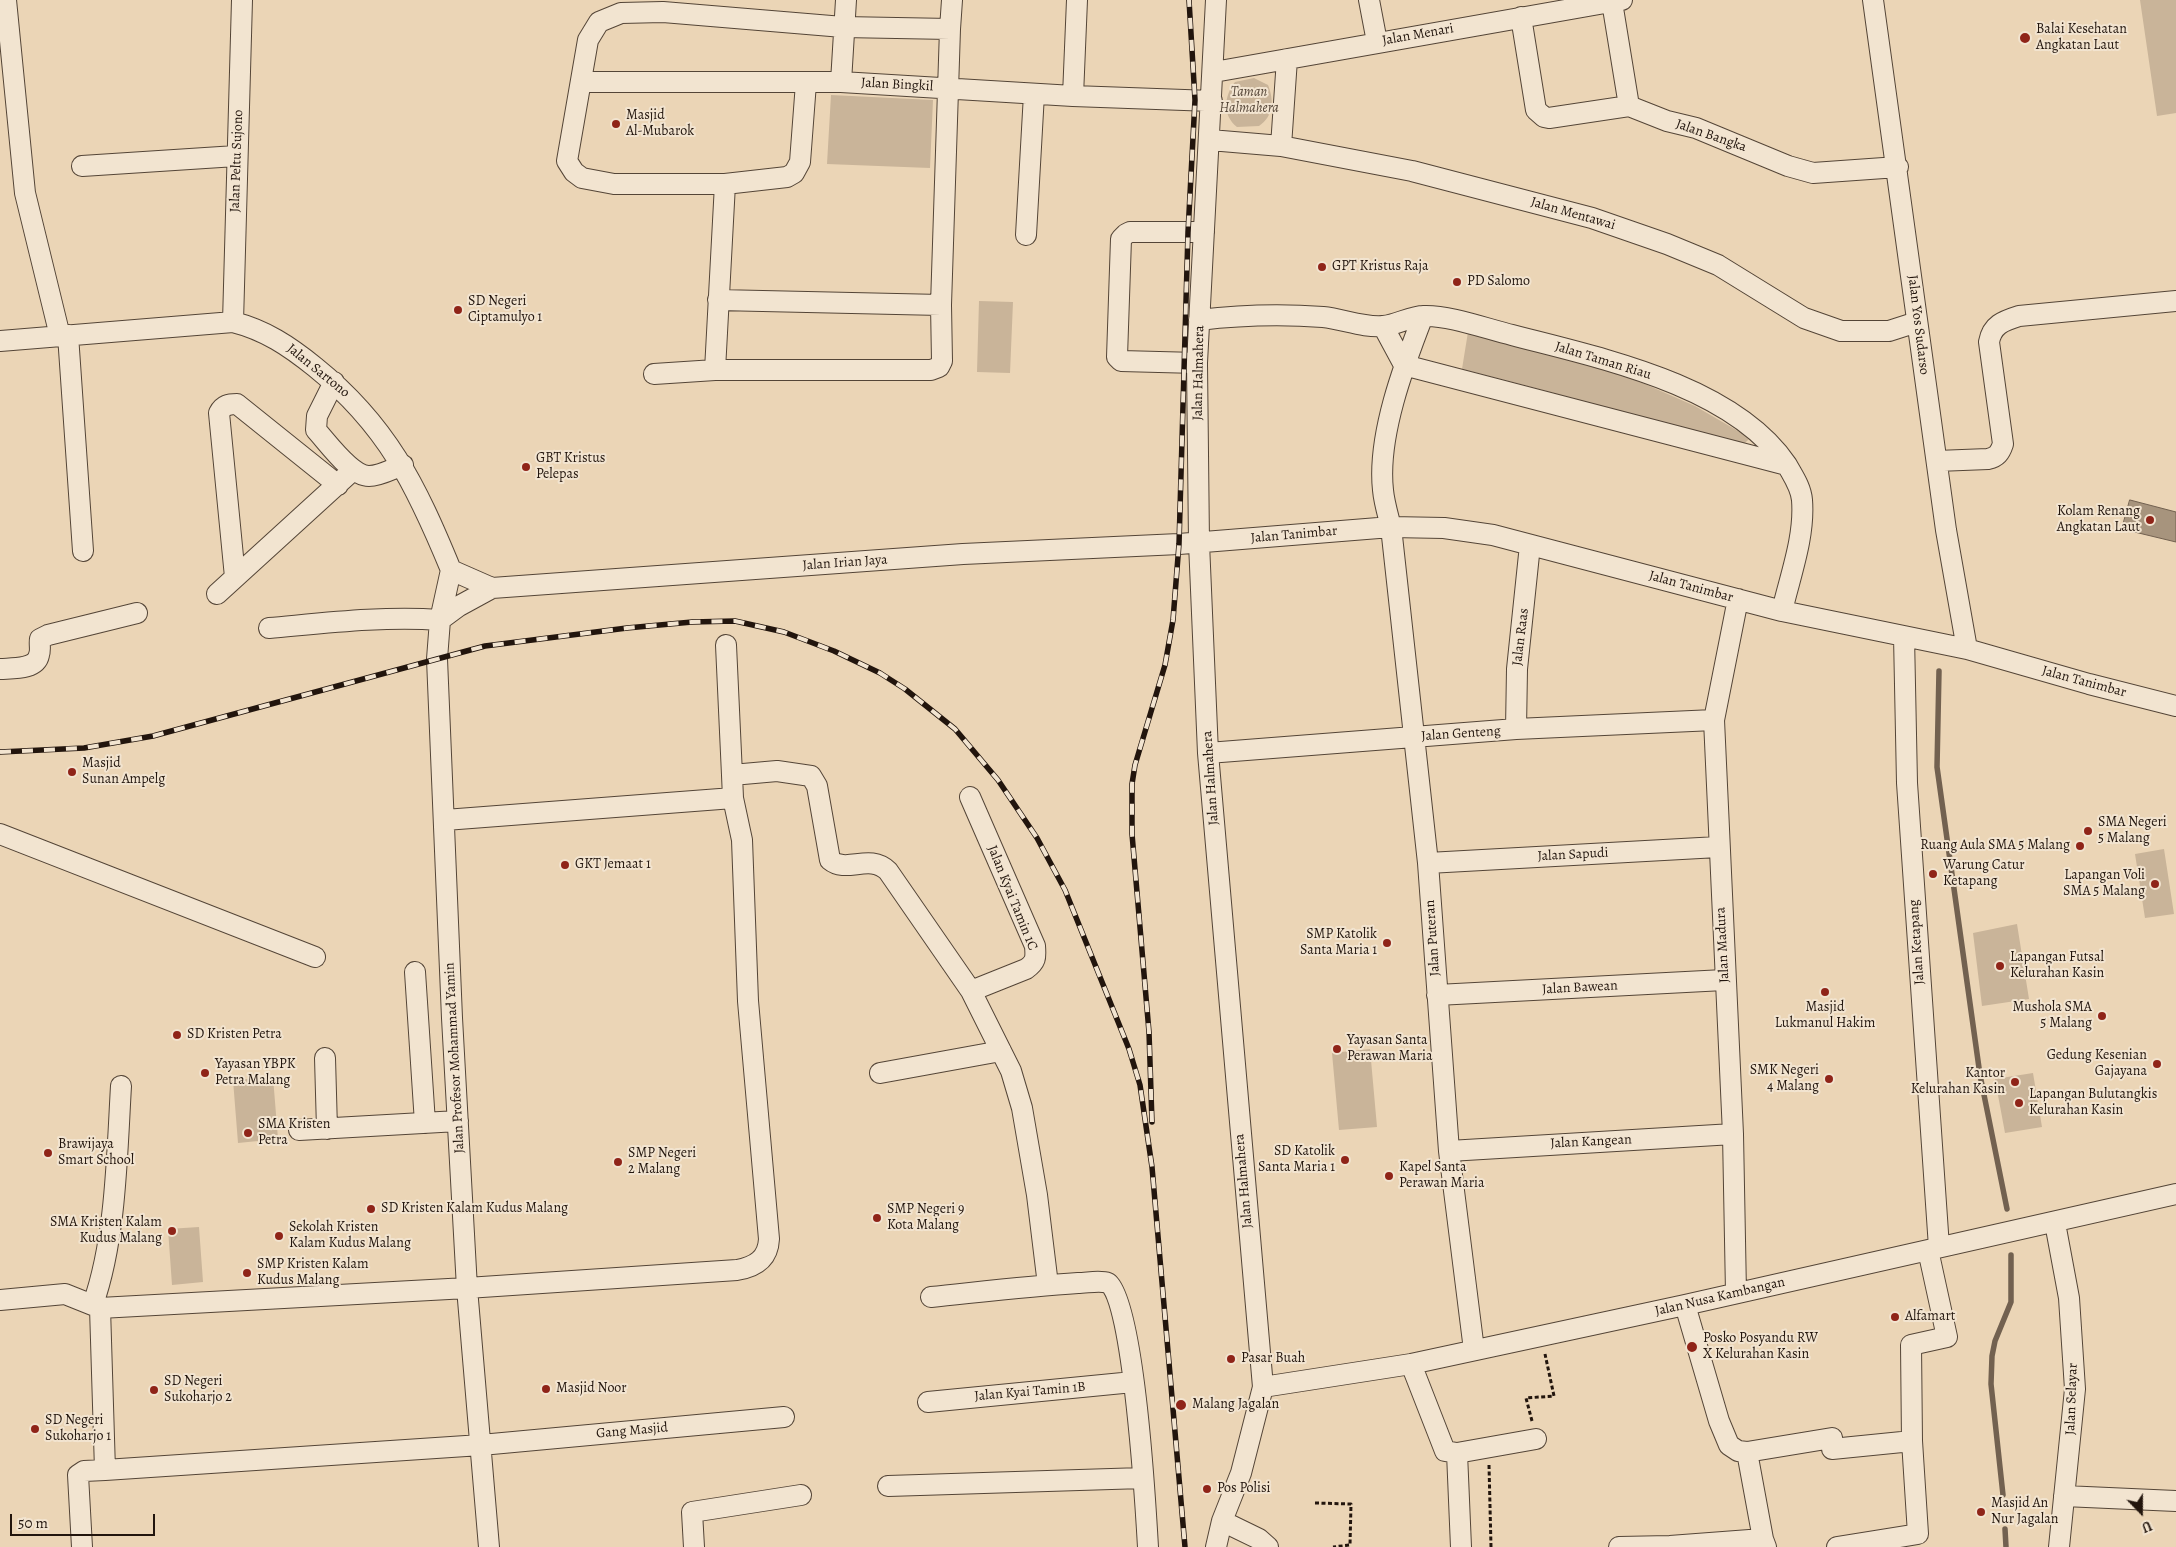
<!DOCTYPE html>
<html>
<head>
<meta charset="utf-8">
<style>
  body { margin:0 }
  #map { position:relative; width:2176px; height:1547px; overflow:hidden; background:#ebd5b6; font-family:Alegreya,serif }
  canvas { display:block }
  .north { position:absolute; left:2116px; top:1487px; width:50px; height:50px; -webkit-text-stroke:4px #f2e4d0; paint-order:stroke; rotate:158deg; font-size:14px; font-weight:700; line-height:20px; text-align:center; color:#22150d }
  .north::after { content:''; display:block; margin:auto; width:18px; height:22px; background:#22150d; clip-path:polygon(50% 0,100% 100%,50% 72%,0 100%) }
  .scale { position:absolute; left:10px; top:1514px; width:145px; height:22px; box-sizing:border-box; border:2px solid #22150d; border-top:0; padding-left:6px; font-size:15px; line-height:18px; white-space:nowrap; color:#22150d; -webkit-text-stroke:4px #f2e4d0; paint-order:stroke }
</style>
</head>
<body>
<div id="map">
<canvas width="2176" height="1547"></canvas>
<div class="north">U</div>
<div class="scale">50 m</div>
</div>
<script>
const ctx = document.querySelector('canvas').getContext('2d');
ctx.lineJoin = 'round';
function fillPath(path, color) {
  ctx.fillStyle = color;
  ctx.fill(path, 'evenodd');
}
function trace(path, color, width, dash) {
  ctx.strokeStyle = color;
  ctx.lineWidth = width;
  ctx.lineCap = dash ? 'butt' : 'round';
  ctx.setLineDash(dash || []);
  ctx.stroke(path);
}
function drawText(font, color, halo, rows, align = 'center') {
  ctx.font = font + ' Alegreya,serif';
  ctx.lineWidth = 4;
  ctx.setLineDash([]);
  ctx.textBaseline = 'middle';
  ctx.strokeStyle = halo;
  ctx.fillStyle = color;
  for (const [text, x, y, turn = 0] of rows) {
    ctx.save();
    ctx.translate(x, y);
    ctx.rotate((+turn || 0) * Math.PI / 180);
    ctx.textAlign = isNaN(turn) ? turn : align;
    if (halo) ctx.strokeText(text, 0, 0);
    ctx.fillText(text, 0, 0);
    ctx.restore();
  }
}
fillPath(new Path2D(`
  M2140,0H2176V113L2157,116Z
  M1254,78L1268,85C1274,100 1274,116 1259,126L1237,127C1222,115 1224,96 1235,82Z
  M831,95L933,100L930,168L827,164Z
  M979,301L1013,302L1010,373L977,372Z
  M1468,332L1629,377L1695,406L1750,438L1742,446L1539,389L1462,369Z
  M2164,849L2174,914L2145,918L2135,854Z
  M2017,924L2029,999L1982,1006L1973,933Z
  M1370,1049L1377,1127L1339,1130L1332,1053Z
  M2033,1073L2042,1127L2005,1133L1995,1079Z
  M273,1077L278,1139L238,1143L233,1080Z
  M199,1227L203,1282L172,1285L168,1229Z`), '#c9b499');
const water = new Path2D(`
  M2130,500L2176,512V542L2122,529Z`);
fillPath(water, '#a7947d');
trace(water, '#726150', 1);
trace(new Path2D(`
  M1939,671L1937,767L1980,1075L2007,1209
  M2003,1495L1991,1384L1992,1356L1995,1341L2011,1302V1255
  M2005,1529L2006,1547`), '#726150', 5.5);
const minor = new Path2D(`
  M6,0L25,193L60,336
  M1369,0L1377,42
  M1873,0L1946,530L1967,649
  M1612,2L1629,106L1667,121L1696,128L1788,166L1813,173L1898,167
  M1521,17L1536,110L1544,117L1549,118L1629,106
  M950,29L952,0
  M1214,72L1622,0
  M581,82H841L1073,96L1212,101
  M841,82L846,0
  M1073,96L1077,0
  M1210,140L1281,146L1412,171L1592,218L1667,244L1718,265L1804,318L1841,331H1889L1917,322
  M1281,146L1287,59
  M82,166L236,156
  M725,184L715,370H931L939,367L942,361L941,305L950,29L843,27L663,12L621,13L599,22L588,40L567,161L574,172L582,178L614,184H725L787,177L794,173L800,162L806,83
  M1026,235L1034,94
  M718,300L941,305
  M1423,316C1404,365 1377,436 1383,490C1384,502 1388,515 1391,527L1428,863L1449,1151L1474,1350
  M1199,320C1241,315 1281,314 1323,317C1343,319 1364,328 1383,326C1397,325 1410,316 1424,316C1449,315 1487,329 1512,335C1600,358 1733,385 1787,465L1404,365L1383,326
  M233,322L242,0
  M68,335L83,551
  M0,341L233,322C265,330 289,346 315,367C387,425 416,485 451,570
  M1197,363L1121,361L1117,357L1121,239L1126,234L1130,232H1204
  M654,374L715,370
  M334,382L317,416L316,430C328,443 351,476 369,476C380,476 392,469 403,465
  M1937,461L1988,459C1997,457 2000,453 2003,444L1989,342C1992,325 2003,321 2019,316L2176,301
  M451,570L440,620L437,659L452,1018L467,1288L489,1547
  M451,570L492,588
  M235,577L219,413C223,405 229,404 237,404L338,485
  M217,594L353,470
  M1782,611C1790,576 1805,537 1802,500C1801,487 1793,476 1787,465
  M269,628C326,623 383,616 440,620L459,606L492,588L963,554L1179,544L1391,527L1444,528L1493,535L1782,611L1967,649L2089,684L2176,706
  M1904,636L1907,783L1939,1247
  M726,645L732,775
  M0,669C12,668 36,670 39,655C41,650 39,644 40,639L48,635L137,613
  M1516,729L1517,669L1530,545
  M1208,753L1516,729L1714,720
  M970,797L1035,946C1036,958 1036,962 1026,969L971,991
  M445,820L733,798
  M0,834L315,957
  M1428,863L1718,847
  M415,972L425,1123
  M1437,995L1724,980
  M325,1058L327,1129
  M880,1073L1001,1051
  M299,1130L458,1121
  M1449,1151L1733,1134
  M2055,1223L2069,1298L2075,1389L2059,1547
  M1736,1293L1733,1134L1714,720L1738,599
  M931,1297C980,1292 1029,1286 1078,1283C1087,1283 1100,1280 1108,1283C1133,1293 1146,1512 1148,1547
  M0,1300L65,1294L100,1308L467,1288L737,1270C755,1267 768,1259 769,1239L748,1001L742,840L733,798L732,775L777,771L811,776L817,786L830,860C847,874 869,853 888,871L971,991L1011,1071L1022,1108L1037,1195L1048,1285
  M93,1304C116,1239 117,1154 121,1086
  M1685,1305L1719,1421L1729,1445L1738,1451L1747,1452L1832,1438V1449L1912,1441
  M100,1308L105,1470L481,1445L784,1417
  M1411,1364L1445,1451L1457,1453L1536,1439
  M1263,1387L1411,1364L1685,1305L2176,1194
  M928,1402L1133,1382
  M1747,1452L1763,1539L1766,1547
  M1457,1453L1461,1547
  M888,1486L1143,1478
  M2064,1496L2176,1501
  M1222,1521L1259,1539L1268,1547
  M82,1547L78,1475L84,1471L105,1470
  M694,1547L692,1512L801,1495
  M1216,1547L1222,1521L1241,1473L1263,1387L1208,753L1199,543L1197,363L1216,0
  M1619,1547L1670,1546L1763,1539
  M1837,1547L1918,1534L1912,1441L1911,1345L1947,1337L1928,1250`);
trace(minor, '#544537', 22);
trace(new Path2D(`
  M1532,1421L1526,1398L1554,1396L1545,1354
  M1489,1465L1491,1547
  M1315,1503L1351,1504L1350,1545L1333,1547`), '#22150d', 3, [4, 2.5]);
trace(minor, '#f2e4d0', 20);
const rail = new Path2D(`
  M0,752L84,748L153,736L485,646L627,628L692,622L735,621L784,632L834,651L880,673L905,689L955,729L998,780L1037,838L1065,890L1129,1049L1140,1085L1152,1167L1185,1547
  M1152,1122L1149,1032L1132,834V784L1135,765L1165,665L1173,620L1179,544L1188,232L1195,100L1189,0`);
trace(rail, '#22150d', 5.5);
trace(rail, '#f2e4d0', 4, [11]);
for (const [x, y, r, color] of [
  [2025,38,6,"#8f2418"],
  [616,124,5,"#8f2418"],
  [1322,267,5,"#8f2418"],
  [1457,282,5,"#8f2418"],
  [458,310,5,"#8f2418"],
  [526,467,5,"#8f2418"],
  [2150,520,5,"#8f2418"],
  [72,772,5,"#8f2418"],
  [2088,831,5,"#8f2418"],
  [2080,846,5,"#8f2418"],
  [565,865,5,"#8f2418"],
  [1933,874,5,"#8f2418"],
  [2155,884,5,"#8f2418"],
  [1387,943,5,"#8f2418"],
  [2000,966,5,"#8f2418"],
  [1825,992,5,"#8f2418"],
  [2102,1016,5,"#8f2418"],
  [177,1035,5,"#8f2418"],
  [1337,1049,5,"#8f2418"],
  [2157,1064,5,"#8f2418"],
  [205,1073,5,"#8f2418"],
  [1829,1079,5,"#8f2418"],
  [2015,1082,5,"#8f2418"],
  [2019,1103,5,"#8f2418"],
  [248,1133,5,"#8f2418"],
  [48,1153,5,"#8f2418"],
  [1345,1160,5,"#8f2418"],
  [618,1162,5,"#8f2418"],
  [1389,1176,5,"#8f2418"],
  [371,1209,5,"#8f2418"],
  [877,1218,5,"#8f2418"],
  [172,1231,5,"#8f2418"],
  [279,1236,5,"#8f2418"],
  [247,1273,5,"#8f2418"],
  [1895,1317,5,"#8f2418"],
  [1692,1347,6,"#8f2418"],
  [1231,1359,5,"#8f2418"],
  [546,1389,5,"#8f2418"],
  [154,1390,5,"#8f2418"],
  [1181,1405,6,"#8f2418"],
  [35,1429,5,"#8f2418"],
  [1207,1489,5,"#8f2418"],
  [1981,1512,5,"#8f2418"]
]) {
  const dot = new Path2D();
  dot.arc(x, y, r, 0, 2 * Math.PI);
  ctx.fillStyle = color;
  ctx.fill(dot);
  trace(dot, '#f2e4d0', 2);
}
drawText('14px', '#22150d', '#f2e4d0', [
  ["Balai Kesehatan",2036,30],
  ["Angkatan Laut",2036,46],
  ["Masjid",626,116],
  ["Al-Mubarok",626,132],
  ["GPT Kristus Raja",1332,267],
  ["PD Salomo",1467,282],
  ["SD Negeri",468,302],
  ["Ciptamulyo 1",468,318],
  ["GBT Kristus",536,459],
  ["Pelepas",536,475],
  ["Kolam Renang",2140,512,"right"],
  ["Angkatan Laut",2140,528,"right"],
  ["Masjid",82,764],
  ["Sunan Ampelg",82,780],
  ["SMA Negeri",2098,823],
  ["5 Malang",2098,839],
  ["Ruang Aula SMA 5 Malang",2070,846,"right"],
  ["GKT Jemaat 1",575,865],
  ["Warung Catur",1943,866],
  ["Ketapang",1943,882],
  ["Lapangan Voli",2145,876,"right"],
  ["SMA 5 Malang",2145,892,"right"],
  ["SMP Katolik",1377,935,"right"],
  ["Santa Maria 1",1377,951,"right"],
  ["Lapangan Futsal",2010,958],
  ["Kelurahan Kasin",2010,974],
  ["Masjid",1825,1008,"center"],
  ["Lukmanul Hakim",1825,1024,"center"],
  ["Mushola SMA",2092,1008,"right"],
  ["5 Malang",2092,1024,"right"],
  ["SD Kristen Petra",187,1035],
  ["Yayasan Santa",1347,1041],
  ["Perawan Maria",1347,1057],
  ["Gedung Kesenian",2147,1056,"right"],
  ["Gajayana",2147,1072,"right"],
  ["Yayasan YBPK",215,1065],
  ["Petra Malang",215,1081],
  ["SMK Negeri",1819,1071,"right"],
  ["4 Malang",1819,1087,"right"],
  ["Kantor",2005,1074,"right"],
  ["Kelurahan Kasin",2005,1090,"right"],
  ["Lapangan Bulutangkis",2029,1095],
  ["Kelurahan Kasin",2029,1111],
  ["SMA Kristen",258,1125],
  ["Petra",258,1141],
  ["Brawijaya",58,1145],
  ["Smart School",58,1161],
  ["SD Katolik",1335,1152,"right"],
  ["Santa Maria 1",1335,1168,"right"],
  ["SMP Negeri",628,1154],
  ["2 Malang",628,1170],
  ["Kapel Santa",1399,1168],
  ["Perawan Maria",1399,1184],
  ["SD Kristen Kalam Kudus Malang",381,1209],
  ["SMP Negeri 9",887,1210],
  ["Kota Malang",887,1226],
  ["SMA Kristen Kalam",162,1223,"right"],
  ["Kudus Malang",162,1239,"right"],
  ["Sekolah Kristen",289,1228],
  ["Kalam Kudus Malang",289,1244],
  ["SMP Kristen Kalam",257,1265],
  ["Kudus Malang",257,1281],
  ["Alfamart",1905,1317],
  ["Posko Posyandu RW",1703,1339],
  ["X Kelurahan Kasin",1703,1355],
  ["Pasar Buah",1241,1359],
  ["SD Negeri",164,1382],
  ["Sukoharjo 2",164,1398],
  ["Masjid Noor",556,1389],
  ["Malang Jagalan",1192,1405],
  ["SD Negeri",45,1421],
  ["Sukoharjo 1",45,1437],
  ["Pos Polisi",1217,1489],
  ["Masjid An",1991,1504],
  ["Nur Jagalan",1991,1520]
], 'left');
drawText('14px', '#22150d', '#f2e4d0', [
  ["Jalan Menari",1418,35,-10],
  ["Jalan Bingkil",897,85,3],
  ["Jalan Bangka",1711,136,19],
  ["Jalan Peltu Sujono",237,161,-88],
  ["Jalan Mentawai",1573,214,16],
  ["Jalan Yos Sudarso",1918,325,83],
  ["Jalan Taman Riau",1603,361,17],
  ["Jalan Sartono",318,371,39],
  ["Jalan Halmahera",1199,373,-89],
  ["Jalan Tanimbar",1294,535,-5],
  ["Jalan Irian Jaya",845,563,-4],
  ["Jalan Tanimbar",1691,587,15],
  ["Jalan Raas",1521,637,-83],
  ["Jalan Tanimbar",2084,682,15],
  ["Jalan Genteng",1461,734,-4],
  ["Jalan Halmahera",1211,778,-94],
  ["Jalan Sapudi",1573,855,-3],
  ["Jalan Kyai Tamin 1C",1012,898,68],
  ["Jalan Puteran",1433,938,-94],
  ["Jalan Ketapang",1917,942,-94],
  ["Jalan Madura",1723,945,-93],
  ["Jalan Bawean",1580,988,-3],
  ["Jalan Profesor Mohammad Yamin",455,1058,-93],
  ["Jalan Kangean",1591,1142,-3],
  ["Jalan Halmahera",1244,1181,-95],
  ["Jalan Nusa Kambangan",1720,1297,-13],
  ["Jalan Kyai Tamin 1B",1030,1392,-5],
  ["Jalan Selayar",2072,1399,-88],
  ["Gang Masjid",632,1431,-5]
]);
drawText('italic 14px', '#544537', '#f2e4d0', [
  ["Taman",1249,93],
  ["Halmahera",1249,109]
]);
</script>
</body>
</html>
